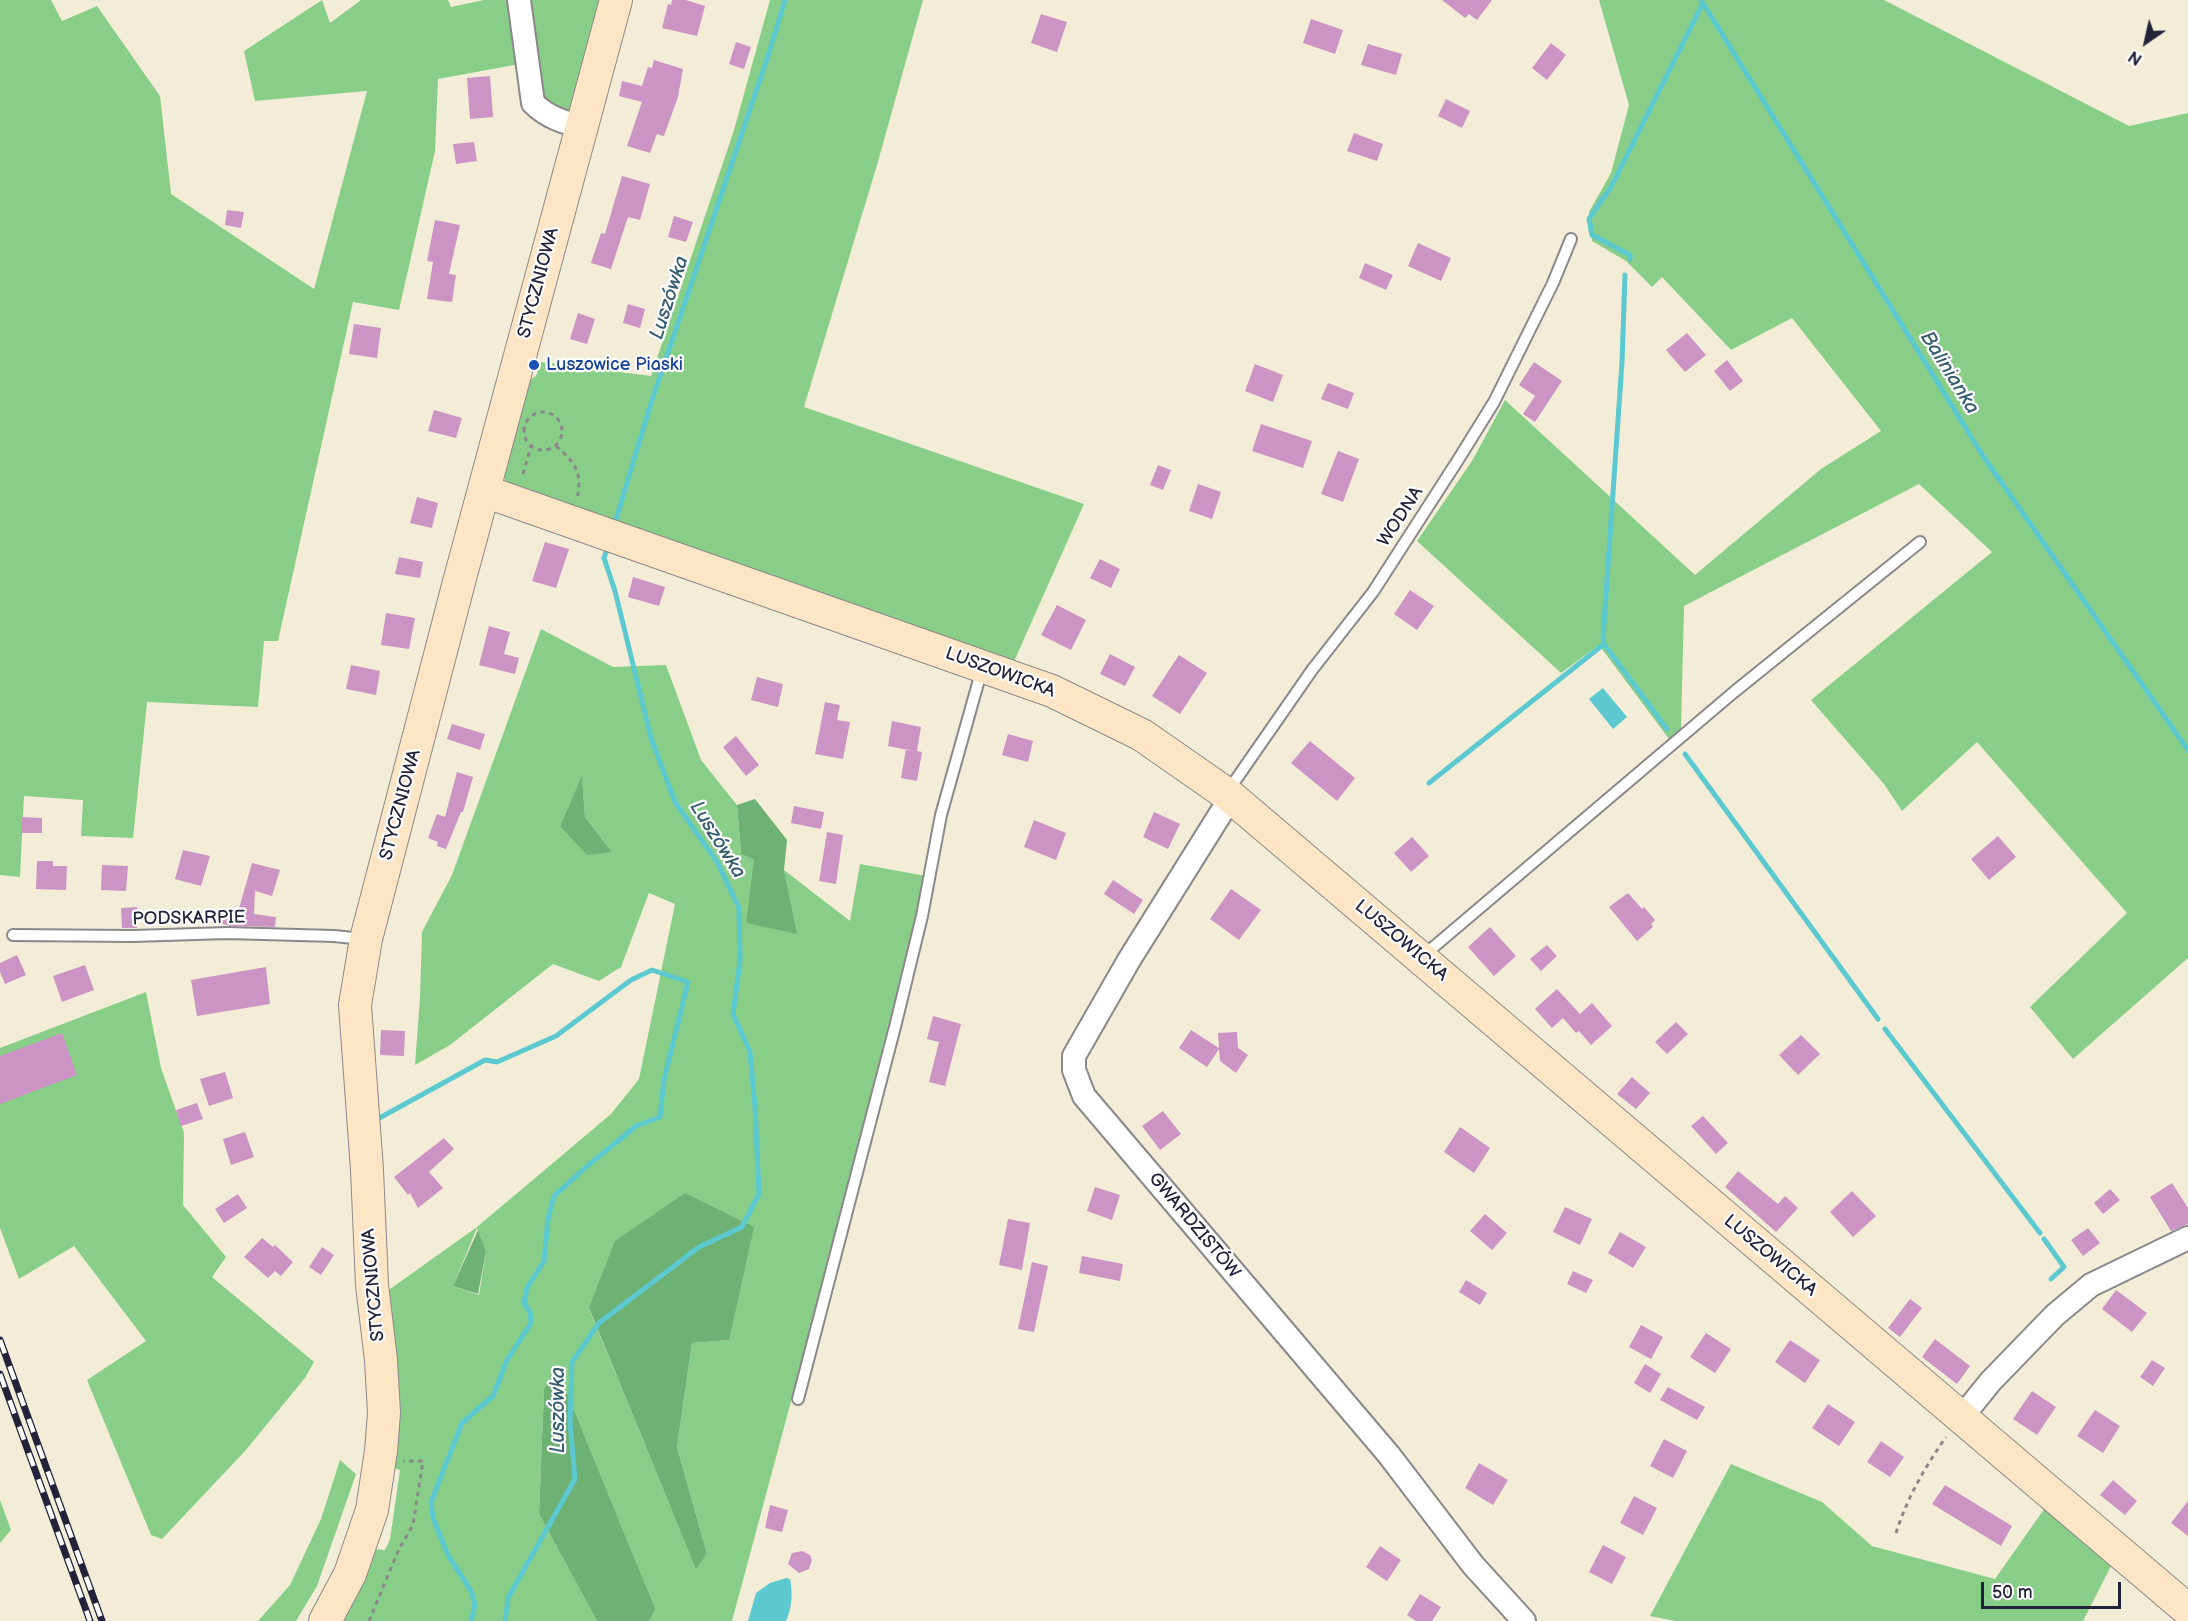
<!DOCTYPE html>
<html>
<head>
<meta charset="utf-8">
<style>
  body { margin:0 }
  #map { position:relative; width:2188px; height:1621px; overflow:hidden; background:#f3edd8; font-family:"Balsamiq Sans",sans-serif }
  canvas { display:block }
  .north { position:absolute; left:2116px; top:12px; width:60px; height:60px; -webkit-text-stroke:4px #fff; paint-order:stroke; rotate:214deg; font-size:16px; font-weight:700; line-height:24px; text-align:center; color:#22223b }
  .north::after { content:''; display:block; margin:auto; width:21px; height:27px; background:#22223b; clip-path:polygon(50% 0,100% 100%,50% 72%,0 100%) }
  .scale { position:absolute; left:1981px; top:1582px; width:140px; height:27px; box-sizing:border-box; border:3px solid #22223b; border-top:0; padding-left:8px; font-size:18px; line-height:21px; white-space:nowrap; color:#22223b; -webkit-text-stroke:4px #fff; paint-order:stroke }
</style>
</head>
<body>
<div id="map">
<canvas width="2188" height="1621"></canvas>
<div class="north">N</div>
<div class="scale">50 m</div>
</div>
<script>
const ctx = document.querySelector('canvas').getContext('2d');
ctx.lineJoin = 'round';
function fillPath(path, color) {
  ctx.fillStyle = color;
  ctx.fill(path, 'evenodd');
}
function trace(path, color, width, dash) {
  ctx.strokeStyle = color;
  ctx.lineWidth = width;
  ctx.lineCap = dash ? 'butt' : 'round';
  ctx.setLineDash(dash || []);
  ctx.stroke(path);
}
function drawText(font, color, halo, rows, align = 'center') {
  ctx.font = font + ' "Balsamiq Sans",sans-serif';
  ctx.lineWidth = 4.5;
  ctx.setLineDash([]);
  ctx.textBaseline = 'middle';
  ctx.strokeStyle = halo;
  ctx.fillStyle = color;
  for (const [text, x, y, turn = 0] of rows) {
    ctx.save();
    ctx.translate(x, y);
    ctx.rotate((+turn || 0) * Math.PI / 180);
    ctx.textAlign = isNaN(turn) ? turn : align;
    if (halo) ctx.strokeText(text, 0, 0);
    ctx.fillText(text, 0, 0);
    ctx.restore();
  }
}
fillPath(new Path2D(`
  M0,0H51L62,21L97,6L160,96L171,194L314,289L367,91L255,101L244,51L322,0L330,23L361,0H448L451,7L484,0H601L572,114L543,100L536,61L438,79L435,151L399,310L353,302L278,641H264L258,707L147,702L133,838L81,836L83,800L24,796L20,877L0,875Z
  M770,0H923L877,165L804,407L1084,504L1012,666L518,490L506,482L502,473L528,381L536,376L541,362L651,376L734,130Z
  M1599,0H1884L2129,126L2188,113V958L2073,1059L2030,1007L2127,913L1977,742L1902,811L1884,784L1811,700L1992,552L1919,484L1684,606L1681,729L1669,739L1599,645L1561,673L1417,541L1472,461L1505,400L1695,575L1821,469L1881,431L1792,318L1731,350L1662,277L1652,287L1626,261L1592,241L1589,212L1611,173L1629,105Z
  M541,629L613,667L666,665L701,760L737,805L741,854L754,860L796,933L784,870L850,921L860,864L926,876L829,1260L732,1621H649L654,1609L544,1390L539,1514L597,1621H339L372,1549L385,1550L390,1539L400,1470L391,1467L383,1294L477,1227L611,1114L639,1079L675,904L649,893L621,967L599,981L553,964L450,1045L415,1065L420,998L422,932L452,875ZM582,778L585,817L612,852L560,826ZM477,1228L486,1251L479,1295L453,1286ZM589,1309L729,1340L692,1343L677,1447L707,1554L696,1568Z
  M146,992L161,1068L184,1133L183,1205L226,1257L212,1277L314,1362L305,1378L245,1451L162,1539L151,1535L87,1380L146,1341L74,1246L19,1279L0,1228V1048Z
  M340,1460L356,1474L317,1586L296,1621H258L290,1585L321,1519Z
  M1731,1464L1822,1502L1872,1546L1995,1579L2047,1505L2112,1564L2083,1621H1676L1650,1616Z
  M0,1500L11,1530L0,1543Z`), '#89ce88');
fillPath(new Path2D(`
  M582,776L585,817L612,852L587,855L560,826Z
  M755,799L787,840L784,870L797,934L746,923L754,860L741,854L737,805Z
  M685,1193L754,1227L729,1340L692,1343L677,1447L707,1554L696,1569L589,1308L615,1241Z
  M478,1230L486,1251L478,1294L453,1286Z
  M556,1367L655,1609L649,1621H597L539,1514L544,1390Z`), '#6eb174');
fillPath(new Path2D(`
  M1603,688L1627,717L1613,729L1589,699Z
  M786,1578L790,1579C793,1593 792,1608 786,1621H748L756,1593L770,1583Z`), '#5cc9d1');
trace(new Path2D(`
  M1701,0L1983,456L2188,750
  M1630,259V255L1592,235L1589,219L1611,187L1703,3
  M1625,275L1622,362L1603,638L1604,644L1667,729
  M614,526L651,403L768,56L785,0
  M1685,754L1878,1019
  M1429,783L1604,644
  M1885,1029L2040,1233
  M374,1121L485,1060L497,1062L556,1036L631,980L652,970L688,982L664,1080L660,1117L636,1126L586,1167L554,1196L548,1219L544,1261L527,1288L524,1303L530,1312L531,1323L507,1360L493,1396L462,1423L431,1502L433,1518L448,1555L471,1591L475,1605L471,1621
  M2044,1239L2064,1267L2051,1279
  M505,1621L508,1598L575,1479L570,1422L572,1362L599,1323L699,1247L742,1227L759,1194L755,1107L750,1052L733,1014L740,961L739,908L717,862L675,802L651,738L615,591L604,558L608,546`), '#5cc9d1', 5);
fillPath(new Path2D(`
  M672,0H686L705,6L697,36L662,28L668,4L671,5Z
  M1442,0H1492L1477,20L1469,14L1465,18Z
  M1041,14L1067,22L1057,52L1031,43Z
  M1311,19L1343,30L1335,54L1303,43Z
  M736,42L751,47L744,69L729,64Z
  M1551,43L1566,55L1547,80L1532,68Z
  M1368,44L1402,54L1396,75L1361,65Z
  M654,60L683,69L678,97L664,136L657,134L650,153L627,146L642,102L619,96L622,81L642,86L648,67L652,68Z
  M490,76L493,117L470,119L467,78Z
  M1446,99L1470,111L1462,128L1438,116Z
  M1354,133L1383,144L1377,161L1347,151Z
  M474,142L477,161L456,164L453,144Z
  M622,176L650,184L640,220L628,217L611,269L591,263L601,233L605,234Z
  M227,210L244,212L241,228L225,225Z
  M674,216L693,222L686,242L668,237Z
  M435,220L460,225L449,274L456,275L452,302L427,299L433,262L427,261Z
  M1418,243L1451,258L1441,281L1408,266Z
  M1365,263L1393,275L1386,290L1359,278Z
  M628,304L645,309L640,328L623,323Z
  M578,313L595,319L587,344L570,339Z
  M354,324L381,328L377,358L349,354Z
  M1687,333L1706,355L1685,372L1666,350Z
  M1727,360L1743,381L1730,391L1714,371Z
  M1534,362L1562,381L1535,422L1523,414L1535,396L1519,385Z
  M1255,364L1283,375L1273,402L1245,391Z
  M1328,383L1354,393L1348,409L1321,399Z
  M434,410L462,418L456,438L428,431Z
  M1261,424L1312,441L1303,468L1252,451Z
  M1338,451L1359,459L1343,502L1321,494Z
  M1158,465L1171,470L1163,490L1150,485Z
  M1198,484L1221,492L1212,519L1189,511Z
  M417,497L438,503L432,528L410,523Z
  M545,542L569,549L556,588L532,581Z
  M399,557L423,562L420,578L395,574Z
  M1100,559L1120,569L1111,588L1090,578Z
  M633,577L665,587L659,606L628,597Z
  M1410,590L1434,606L1417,630L1394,614Z
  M1057,605L1086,620L1071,650L1041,635Z
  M386,613L415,618L409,649L381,645Z
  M489,626L510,632L504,654L519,658L515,674L479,665Z
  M1110,654L1135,667L1125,686L1100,674Z
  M1179,655L1207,673L1180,714L1152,696Z
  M351,665L380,671L376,695L346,689Z
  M757,677L783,684L778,707L751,700Z
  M825,702L840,705L837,720L850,722L843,759L815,754Z
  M892,721L921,727L917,751L922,752L917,781L901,778L906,749L913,751L888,746Z
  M452,724L485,734L480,750L447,739Z
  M1008,734L1033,741L1028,762L1002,755Z
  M736,736L759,765L746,776L723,747Z
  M1310,741L1355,778L1337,801L1291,763Z
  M457,772L473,777L463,812H461L446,849L437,846L438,842L428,838L437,814L445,817Z
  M794,806L824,812L821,829L791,823Z
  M1154,812L1180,824L1168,849L1143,837Z
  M22,817L42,818V833H21Z
  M1034,820L1066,833L1056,860L1024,847Z
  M827,832L843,835L836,884L819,881Z
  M1998,836L2016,857L1989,880L1971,859Z
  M1412,837L1429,856L1411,872L1394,853Z
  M183,850L210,856L201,886L175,879Z
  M37,861H53V866H67L66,890L36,889Z
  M252,863L280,870L272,896L255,891L254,914L276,917L275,927L230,926L219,923L221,910L238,912Z
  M102,865L128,866L126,891L101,890Z
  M1113,880L1143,900L1134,914L1104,894Z
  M1231,889L1261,910L1239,940L1210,919Z
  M1628,893L1642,909L1644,907L1655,920L1651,924L1653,927L1637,941L1609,907Z
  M137,907V928H122L121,908Z
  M1490,927L1516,956L1494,976L1468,947Z
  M1547,945L1557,956L1541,971L1530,959Z
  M17,955L26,975L5,984L0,972V963Z
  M85,965L94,990L62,1002L53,976Z
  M266,967L270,1004L197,1016L191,980Z
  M1557,989L1580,1014L1592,1003L1612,1026L1591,1045L1579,1031L1576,1033L1563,1018L1552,1028L1535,1009Z
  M933,1016L961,1024L945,1086L929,1082L939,1042L927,1039Z
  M1676,1022L1688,1034L1667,1054L1655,1042Z
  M381,1030L405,1031L404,1056L380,1055Z
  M1191,1030L1219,1048L1218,1033L1237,1032L1238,1048L1248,1055L1236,1073L1220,1061L1219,1049L1207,1067L1179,1048Z
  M62,1033L77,1075L0,1104V1056Z
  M1801,1035L1820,1054L1798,1075L1779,1055Z
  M225,1072L233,1098L209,1106L200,1079Z
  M1632,1077L1650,1093L1636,1109L1617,1094Z
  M197,1103L203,1119L181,1126L176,1110Z
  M1163,1111L1181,1134L1160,1150L1142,1126Z
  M1703,1116L1728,1143L1716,1154L1691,1126Z
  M1460,1127L1490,1148L1474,1173L1444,1152Z
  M245,1132L254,1157L231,1165L223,1139Z
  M444,1138L454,1149L429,1172L443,1188L418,1208L410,1193L408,1195L394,1177Z
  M1738,1171L1778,1204L1785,1196L1798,1208L1776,1232L1725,1187Z
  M2172,1183L2188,1208V1224L2171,1231L2150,1197Z
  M1095,1187L1120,1195L1112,1220L1087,1211Z
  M2110,1189L2120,1200L2103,1214L2094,1203Z
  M1852,1191L1876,1216L1853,1237L1830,1212Z
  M238,1194L247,1208L224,1223L215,1209Z
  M1565,1207L1592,1219L1580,1245L1553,1232Z
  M1485,1214L1507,1233L1492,1250L1470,1231Z
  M1008,1219L1030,1223L1022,1270L999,1265Z
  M2088,1228L2100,1243L2083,1256L2071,1240Z
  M1620,1232L1646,1247L1633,1268L1608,1253Z
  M262,1238L273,1247L275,1245L293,1262L281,1276L275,1271L268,1278L244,1257Z
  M322,1247L334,1255L321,1275L309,1267Z
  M1082,1256L1123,1264L1120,1281L1079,1273Z
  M1032,1262L1048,1266L1034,1332L1018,1329Z
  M1573,1271L1593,1280L1586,1293L1567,1284Z
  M1466,1280L1487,1293L1480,1305L1459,1292Z
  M2116,1290L2147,1313L2132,1332L2102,1309Z
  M1910,1299L1922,1308L1900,1337L1888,1328Z
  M1641,1325L1663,1337L1651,1359L1629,1347Z
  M1706,1333L1731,1349L1715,1373L1690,1357Z
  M1935,1339L1970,1366L1957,1384L1922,1357Z
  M1790,1340L1820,1360L1805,1383L1775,1362Z
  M2152,1360L2165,1368L2153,1386L2140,1377Z
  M1645,1364L1661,1374L1650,1393L1634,1383Z
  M1668,1387L1705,1407L1697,1420L1660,1400Z
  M2032,1391L2056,1407L2037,1435L2013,1419Z
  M1828,1404L1855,1422L1839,1446L1812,1428Z
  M2095,1410L2120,1426L2103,1453L2077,1436Z
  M1664,1439L1687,1451L1673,1478L1650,1466Z
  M1881,1441L1904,1457L1890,1477L1867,1462Z
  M1479,1463L1508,1480L1493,1505L1465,1488Z
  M2113,1480L2137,1501L2125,1515L2100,1495Z
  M1945,1485L2012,1526L2001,1546L1932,1504Z
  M1634,1496L1657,1508L1643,1535L1620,1523Z
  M2188,1501V1536L2171,1523Z
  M770,1505L788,1510L782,1532L765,1528Z
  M1603,1545L1626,1557L1612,1584L1589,1572Z
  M1380,1546L1401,1560L1387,1581L1366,1567Z
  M802,1551L810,1555L812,1560L809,1569L799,1573L788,1564L792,1553Z
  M1420,1594L1441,1607L1432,1621H1416L1407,1615Z`), '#cb94c4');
const lane = new Path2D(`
  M1228,791L1312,670L1373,592L1458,460L1494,402L1553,283L1571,239
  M13,935L133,936L227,933L334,936L363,939
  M1423,956L1734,692L1920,542
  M798,1399L896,1023L922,916L941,815L982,669`);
const street = new Path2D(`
  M519,0L533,103C547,117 563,122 582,127
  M1231,797L1129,960L1074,1056V1070L1084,1096L1389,1455L1473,1565L1524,1621
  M1961,1418L1991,1381L2055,1315L2091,1285L2188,1238`);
const secondary = new Path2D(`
  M484,491L1052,691L1142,735L1231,797L2188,1610
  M325,1621L350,1574L372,1510L381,1451L384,1413L381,1360L372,1285L367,1170L355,1005L366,939L459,582L616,0`);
trace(lane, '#8a888a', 14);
trace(street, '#8a888a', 26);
trace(secondary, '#8a888a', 34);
trace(new Path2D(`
  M524 431a19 19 0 1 1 38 0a19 19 0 1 1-38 0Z
  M556,446C575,462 583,473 577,499
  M523,474L531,447
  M1896,1533C1907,1498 1925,1467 1946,1437
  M369,1621L399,1549L413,1525L423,1461H403`), '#8a888a', 3, [4.5, 4.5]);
trace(lane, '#fff', 10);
trace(street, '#fff', 22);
trace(secondary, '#fee5c5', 32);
const rail = new Path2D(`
  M0,1340L102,1621
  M0,1374L90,1621`);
trace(rail, '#22223b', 7);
trace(rail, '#fff', 4.5, [14]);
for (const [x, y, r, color] of [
  [534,365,6,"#1a4fb4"]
]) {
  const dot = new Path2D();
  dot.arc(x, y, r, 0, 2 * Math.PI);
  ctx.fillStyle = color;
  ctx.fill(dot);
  trace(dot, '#fff', 2);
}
drawText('18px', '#22223b', '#fff', [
  ["STYCZNIOWA",539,283,-75],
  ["WODNA",1401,517,-57],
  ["LUSZOWICKA",1000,673,20],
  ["STYCZNIOWA",401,805,-75],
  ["PODSKARPIE",189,919,-1],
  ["LUSZOWICKA",1401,941,40],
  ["GWARDZISTÓW",1194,1226,50],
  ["LUSZOWICKA",1770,1256,40],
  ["STYCZNIOWA",374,1285,-95]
]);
drawText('18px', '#164399', '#fff', [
  ["Luszowice Piaski",546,365]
], 'left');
drawText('italic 20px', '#365c70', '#fff', [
  ["Luszówka",670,298,-72],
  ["Balinianka",1949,373,58],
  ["Luszówka",717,840,58],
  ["Luszówka",559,1410,-90]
]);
</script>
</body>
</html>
